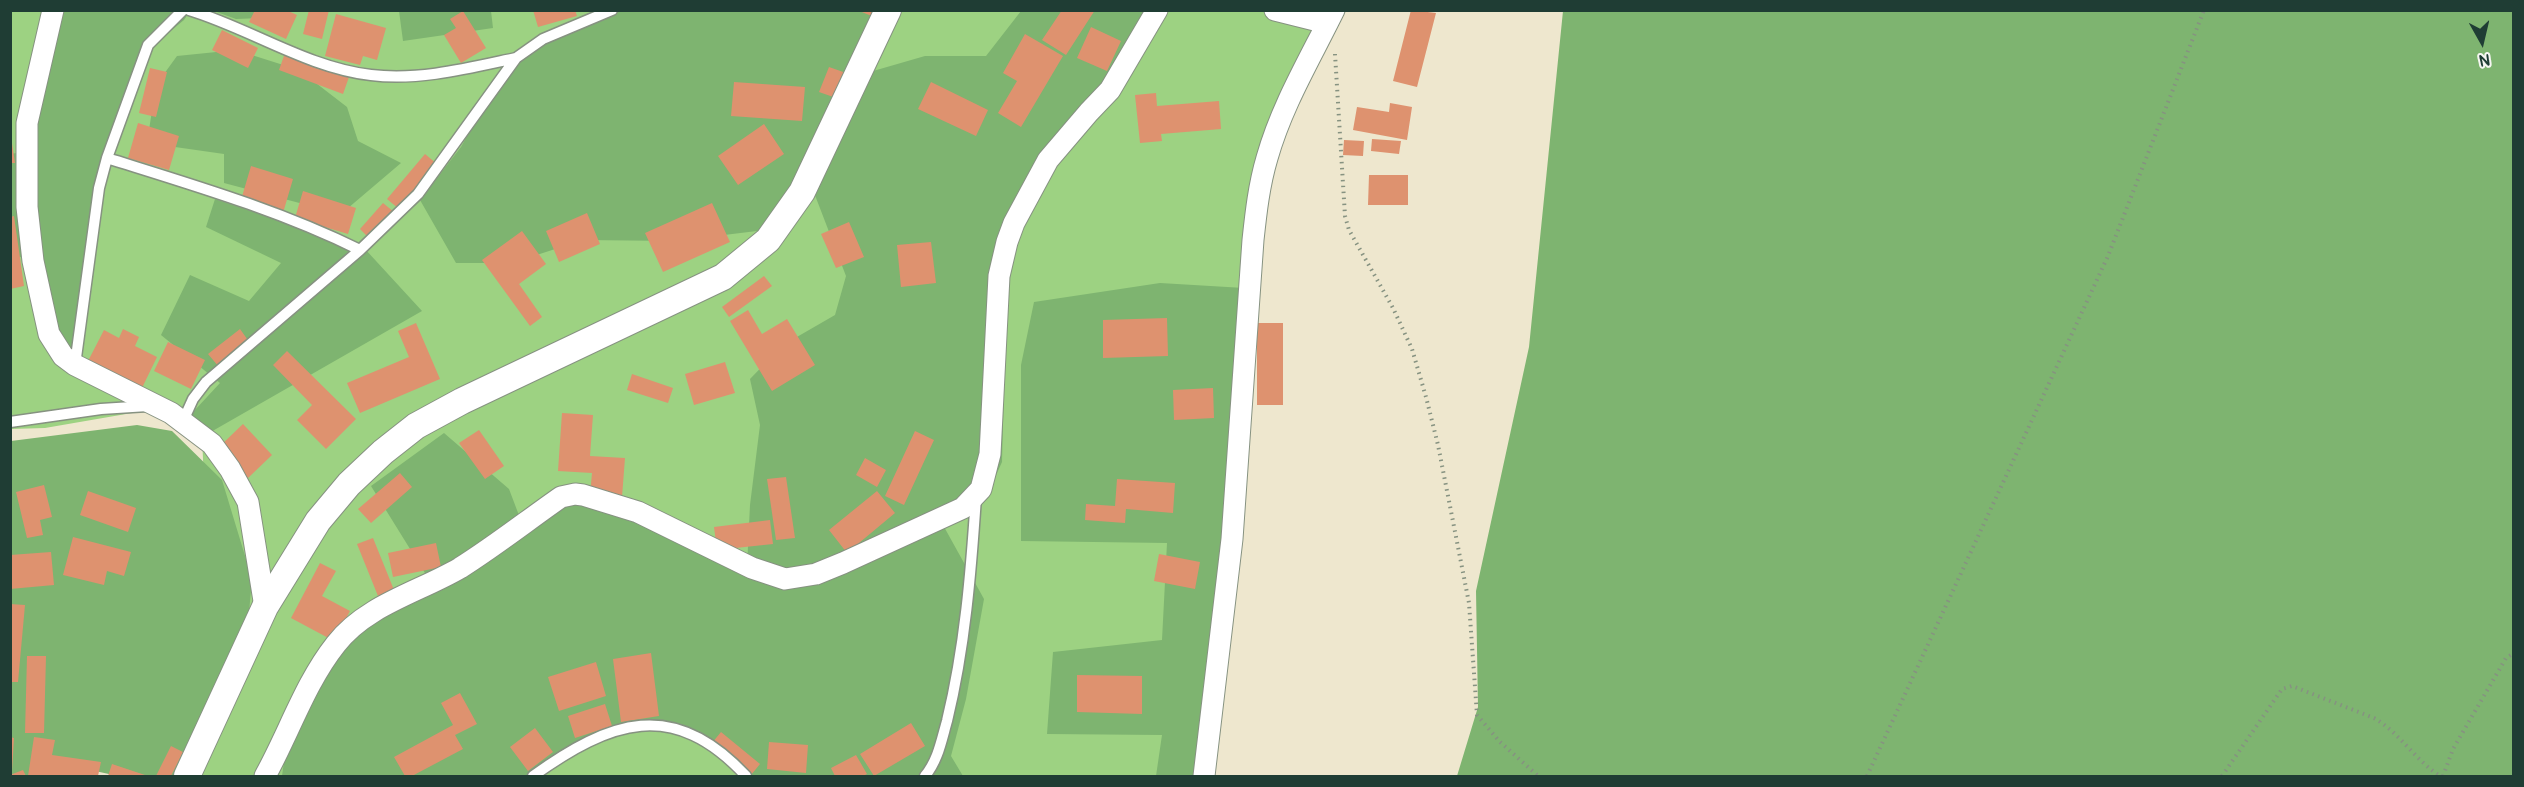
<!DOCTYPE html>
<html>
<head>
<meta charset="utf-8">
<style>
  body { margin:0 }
  #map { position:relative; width:2524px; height:787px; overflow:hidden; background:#eee7ce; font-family:Pangolin,sans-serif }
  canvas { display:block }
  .frame { position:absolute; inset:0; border:12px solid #1f3d34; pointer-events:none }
  .north { position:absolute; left:2452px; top:12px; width:60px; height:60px; -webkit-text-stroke:4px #f6f6f2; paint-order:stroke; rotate:172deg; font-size:16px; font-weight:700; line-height:24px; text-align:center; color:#1f3d34 }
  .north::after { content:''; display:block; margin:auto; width:21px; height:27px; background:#1f3d34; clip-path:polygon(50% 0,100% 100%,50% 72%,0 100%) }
</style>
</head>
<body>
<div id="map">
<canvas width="2524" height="787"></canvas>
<div class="frame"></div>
<div class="north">N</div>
</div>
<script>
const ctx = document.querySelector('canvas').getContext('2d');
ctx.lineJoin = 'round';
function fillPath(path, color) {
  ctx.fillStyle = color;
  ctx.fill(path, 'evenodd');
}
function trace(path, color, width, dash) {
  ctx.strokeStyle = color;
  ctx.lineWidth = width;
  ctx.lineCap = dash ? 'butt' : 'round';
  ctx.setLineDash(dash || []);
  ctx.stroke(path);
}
fillPath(new Path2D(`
  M11,11H1321L1261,147L1202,776H177L214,703L202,437L155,409L45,428L11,429Z`), '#9dd282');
fillPath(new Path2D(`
  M61,11H190L184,20L151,47L106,175L75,369L48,324L36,254L11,259L10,154L30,151Z
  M214,11H268L261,18L236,19Z
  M399,11H491L493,28L403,41Z
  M613,11H880L849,78L925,56H986L1021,11H1152L1111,80L1052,151L1007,267L1002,462L984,502L943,525L984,599L966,699L951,756L963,776H743L733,765L688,734L650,727L600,739L539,776H282L291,711L346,639L433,586L371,486L444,433L509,489L523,526L583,499L747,567L750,505L760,425L750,379L783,345L835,315L846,276L808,177L765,230L675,241L583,240L512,263H456L420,200L461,147L493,89L517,58L591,18Z
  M1563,11H2513V776H1457L1478,707L1476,591L1529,347Z
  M236,50L299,70L347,107L358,141L401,163L341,214L224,183V154L147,143L156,85L177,56Z
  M215,199L365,249L422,311L202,437L181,425L220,383L161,335L190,275L249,301L281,263L206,227Z
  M1160,283L1244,288L1202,776H1156L1162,735L1047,734L1053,652L1162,640L1167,543L1021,541V365L1034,302Z
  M137,425L172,431L222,480L252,579L248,624L178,776H118L40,759L33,776H11V441Z`), '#7eb470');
fillPath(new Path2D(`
  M255,10H286L297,15L286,39L249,22Z
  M309,10H329L322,39L303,34Z
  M533,10H575L577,16L538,27Z
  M857,10H877L874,17Z
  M1062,10H1095L1066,55L1042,40Z
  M1411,10L1436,13L1417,87L1393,81Z
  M463,11L486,48L461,63L444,35L456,28L450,19Z
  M336,14L386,28L377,60L363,56L360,65L325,56Z
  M1091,27L1121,41L1107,71L1077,58Z
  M222,30L258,48L248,68L212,50Z
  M1025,34L1063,56L1021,127L998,113L1017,81L1003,73Z
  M285,53L349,77L343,94L279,70Z
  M829,67L849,74L839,99L819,92Z
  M150,68L167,72L156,117L139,113Z
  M734,82L805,87L802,121L731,116Z
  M931,82L988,110L976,136L918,109Z
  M1156,93L1157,106L1219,101L1221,129L1161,134L1162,141L1140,143L1135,95Z
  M1390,103L1412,107L1407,140L1353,130L1357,107L1389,112Z
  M138,123L179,136L169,170L128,158Z
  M764,124L784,154L738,185L718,156Z
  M10,130L15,163H10Z
  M1372,139L1401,141L1399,154L1371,151Z
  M1344,140L1364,141L1363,156L1343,155Z
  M425,154L437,164L399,209L387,199Z
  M251,166L293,179L283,213L241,200Z
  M1369,175H1408V205H1368Z
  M303,191L356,208L348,234L295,218Z
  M383,203L394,212L370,239L360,229Z
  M712,203L730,242L663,272L645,233Z
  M587,213L600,244L559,262L546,231Z
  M14,216L24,286L10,289V217Z
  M849,222L864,257L836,268L821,234Z
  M522,231L546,264L519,284L542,317L530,326L482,260Z
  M931,242L936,283L901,287L897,245Z
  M764,276L772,286L729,317L722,307Z
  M748,310L762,334L787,319L815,365L772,391L730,321Z
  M1167,318L1168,356L1103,358V320Z
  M416,323L440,379L360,413L347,383L409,357L398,331Z
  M1257,323H1283V405H1257Z
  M123,329L139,337L135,346L157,357L141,390L87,363L104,330L119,338Z
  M240,329L250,343L219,367L208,354Z
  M168,342L205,360L191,389L154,371Z
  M287,351L356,419L326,449L297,420L312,405L273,365Z
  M725,362L735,393L694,405L685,374Z
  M632,374L673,388L668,403L627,390Z
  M1213,388L1214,418L1174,420L1173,390Z
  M562,413L593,415L590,456L625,458L622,497L590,495L592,473L558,471Z
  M243,424L272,455L248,478L219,447Z
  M479,430L504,466L485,479L459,443Z
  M915,431L934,440L904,505L885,496Z
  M865,458L886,470L877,487L856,475Z
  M400,473L412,487L371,523L358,509Z
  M786,477L795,538L776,540L767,479Z
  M1117,479L1175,483L1173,513L1126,509L1125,523L1085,520L1086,504L1115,506Z
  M44,485L52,517L40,520L43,535L27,538L16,492Z
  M88,491L136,508L128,532L80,515Z
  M877,491L895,513L847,553L829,530Z
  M770,520L773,544L717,550L714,527Z
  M73,537L131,552L124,576L107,571L104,585L63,575Z
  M373,538L394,590L378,596L357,544Z
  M436,543L441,567L393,577L388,553Z
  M51,552L54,585L10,589V555Z
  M1159,554L1200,562L1195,589L1154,581Z
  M320,563L336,571L322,596L350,611L334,641L291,618Z
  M10,604L25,605L18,682H10Z
  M651,653L659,716L621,722L613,659Z
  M27,656H46L44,733H25Z
  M596,662L606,696L559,711L548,677Z
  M1077,675L1142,676V714L1077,712Z
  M460,693L477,724L455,735L463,749L412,776H405L394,757L453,725L441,703Z
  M605,704L612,726L575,738L568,716Z
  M911,723L925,746L874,776L860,754Z
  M535,728L553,752L528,771L510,747Z
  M721,732L760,764L751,775L712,743Z
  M10,737L14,738L12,771H10Z
  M34,737L55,740L52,755L101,762L98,776H28Z
  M769,742L808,745L806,773L767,769Z
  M171,746L183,752L171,776H156Z
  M856,755L867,774L863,776H835L831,768Z
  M112,764L148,776H108Z
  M23,770L26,776H10V775Z`), '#de926f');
const service = new Path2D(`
  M189,10C249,28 308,68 371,75C419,81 469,68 516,58
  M107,158C193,185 279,210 360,250
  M75,365L99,188L107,158L148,45L183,10
  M183,421L193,399L206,382L360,250L418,194L516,58L543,39L612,10
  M10,422L101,409L148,406
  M533,776C610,721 673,697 746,776
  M925,776C938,760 941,742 947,721C965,647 971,572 976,497`);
const minor = new Path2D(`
  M53,10L27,123V207L33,261L49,334L63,356L75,365L171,413L212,444L230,469L248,502L265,607
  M1275,10L1327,23
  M265,776C289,733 305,683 336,644C366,605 419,592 460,568C495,546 528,520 561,497L575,494L583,495L638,512L752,568L785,579L816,574L843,563L963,508L981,489L990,454L999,276L1007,242L1014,223L1048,160L1089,112L1110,90L1157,10
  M1204,776L1232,539L1253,240C1256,212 1259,185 1267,158C1282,105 1310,59 1334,10`);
const tertiary = new Path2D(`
  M187,776L265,607L318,521L349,484L383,452L416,426L462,401L723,277L768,240L802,192L888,10`);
trace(service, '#869281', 13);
trace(minor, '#869281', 23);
trace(tertiary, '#869281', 28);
trace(new Path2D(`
  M1335,54L1345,216L1349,230L1393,308L1412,349L1426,397L1438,445L1469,603L1477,715L1500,742L1538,776
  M1867,776L2108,256L2204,10
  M2222,776L2282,689L2292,686L2374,718C2400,733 2415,760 2440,776
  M2443,776L2453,749L2506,658L2514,653`), '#869281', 4, [1.5, 4.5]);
trace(service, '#fff', 10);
trace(minor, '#fff', 21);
trace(tertiary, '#fff', 26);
</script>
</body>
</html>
